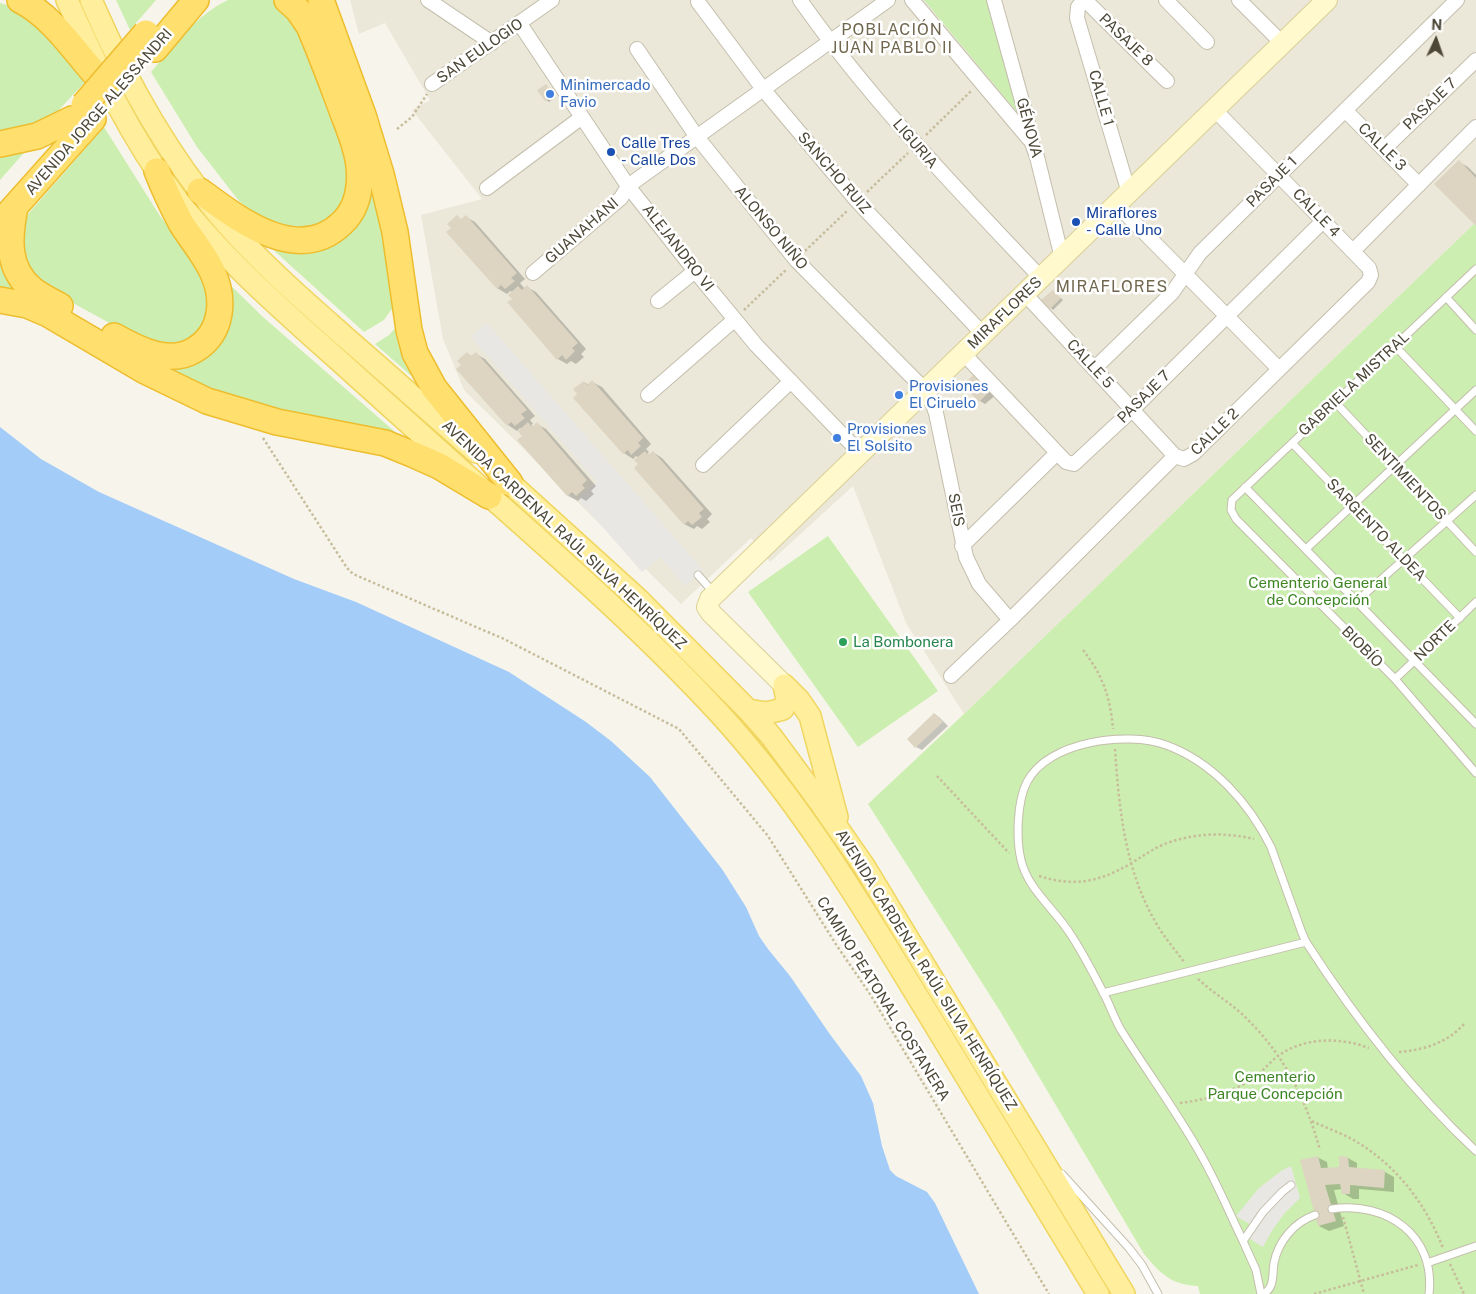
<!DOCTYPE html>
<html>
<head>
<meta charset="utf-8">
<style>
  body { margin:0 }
  #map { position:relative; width:1476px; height:1294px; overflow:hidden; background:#f7f5eb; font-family:"Public Sans",sans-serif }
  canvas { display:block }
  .north { position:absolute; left:1411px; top:15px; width:50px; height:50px; -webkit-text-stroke:4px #fff; paint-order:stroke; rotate:3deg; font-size:14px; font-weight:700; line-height:20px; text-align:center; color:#4c4737 }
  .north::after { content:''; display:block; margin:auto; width:18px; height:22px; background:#4c4737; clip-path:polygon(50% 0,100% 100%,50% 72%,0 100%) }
</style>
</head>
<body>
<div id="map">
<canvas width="1476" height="1294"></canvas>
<div class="north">N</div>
</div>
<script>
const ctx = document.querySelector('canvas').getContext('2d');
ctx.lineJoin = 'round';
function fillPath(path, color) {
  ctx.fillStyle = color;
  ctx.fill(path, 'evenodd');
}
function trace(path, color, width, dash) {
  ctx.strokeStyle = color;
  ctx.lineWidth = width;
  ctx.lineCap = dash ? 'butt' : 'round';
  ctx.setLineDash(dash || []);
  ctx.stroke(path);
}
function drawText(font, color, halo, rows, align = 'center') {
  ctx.font = font + ' "Public Sans",sans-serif';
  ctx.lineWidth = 5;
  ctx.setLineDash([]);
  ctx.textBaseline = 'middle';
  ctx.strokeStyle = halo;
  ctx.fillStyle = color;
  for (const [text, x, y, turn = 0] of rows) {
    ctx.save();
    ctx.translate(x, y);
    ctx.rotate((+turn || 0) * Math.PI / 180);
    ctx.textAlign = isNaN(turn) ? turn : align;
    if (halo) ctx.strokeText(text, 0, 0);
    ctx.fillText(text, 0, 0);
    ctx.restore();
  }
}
fillPath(new Path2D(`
  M350,0H1476V222L964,714L906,623L853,486L770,562L751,538L681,604L464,390L443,339L421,215L482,199L412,110L430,100L385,23L359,34Z`), '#ebe8d9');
fillPath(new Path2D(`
  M116,0H156L130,30Z
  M228,0H274L283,5L294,18L350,162L348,204L308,232L268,223L239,201L197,147L151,72C174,46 196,15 228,0Z
  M924,0H987L1017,112Z
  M0,3L25,10L76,69L84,83L57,112L39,124L0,137Z
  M104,127L160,216L208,278L212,323L181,347L146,343L40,285L22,267V221Z
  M30,146L0,180V153Z
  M368,182L377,187L394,306L384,320L364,332L269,246L298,248Z
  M1476,222V1294H1200L1198,1286C1171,1285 1160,1273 1144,1254L1000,1011L868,804L964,714Z
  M0,257L36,299L0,292Z
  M219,274L263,317L409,444L228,399L117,344L194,356Z
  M399,324L417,381L375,344L389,335Z
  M828,536L938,691L858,747L748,592Z`), '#cceeb0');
fillPath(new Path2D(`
  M487,323L703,570L685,586L660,557L642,572L578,499L597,482L471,337Z
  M1291,1166L1300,1198L1284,1214L1273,1229L1263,1247L1247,1237L1253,1226L1236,1216L1259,1188L1281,1171Z`), '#e8e7e3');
fillPath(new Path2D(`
  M0,427L41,459L99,492L294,579L356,602L509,672L586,722L611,741L650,777L722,869L746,907L759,936L768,949L790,976L829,1033L861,1076L873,1103L882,1146L890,1170L896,1176L927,1192L935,1203L979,1294H0Z`), '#a3ccf8');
fillPath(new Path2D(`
  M546,85L555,97L549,102L546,100Z
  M1459,162L1468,167L1476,175V225Z
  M457,217L462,220L466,217L475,222L525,279L520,283L525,289L527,287L536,292L586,349L581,354L584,357L576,364L571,361L567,364L558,359L513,299V292L510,291L507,294L497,288L453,229Z
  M1055,293L1063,300L1053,310L1043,300Z
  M468,354L473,357L476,354L485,359L535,416L530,420L533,424L531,425L533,427L537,424L546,429L596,486L591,491L594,494L586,501L581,498L578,501L568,496L519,440L524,436L523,429L520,428L517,431L508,425L463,366Z
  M976,375L997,394L985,404L980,401Z
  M584,382L589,385L592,382L602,387L651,444L646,449L649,452L647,454L650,455L653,452L662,458L712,514L707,519L710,522L702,529L697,526L694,529L684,524L640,464L639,458L636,456L633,459L624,453L575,398L579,394Z
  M935,714L940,718L948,726L922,750L916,747Z
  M1317,1157L1327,1162L1328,1169L1340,1168L1348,1158L1357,1163V1169L1385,1172L1394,1177V1192L1359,1189V1199H1353L1343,1193V1189L1334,1190L1344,1226L1329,1231L1319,1226Z`), '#0003');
fillPath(new Path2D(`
  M546,84L554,95L545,101L537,90Z
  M1459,160L1476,178V226L1434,184Z
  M457,215L461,219L466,215L517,273L511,278L515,281L505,289L501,285L497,289L446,232L451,228L447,224Z
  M527,285L578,343L572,348L575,351L566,360L562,355L557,360L507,302L512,299L508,295L518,286L522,290Z
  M1053,290L1061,298L1050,309L1041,300Z
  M467,352L471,356L476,352L527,410L521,414L525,418L515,426L511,422L507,426L456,369L461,365L457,361Z
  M975,373L991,390L979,402L963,385Z
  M592,380L643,438L638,443L641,446L631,455L628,450L623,454L573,398L577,394L573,389L584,381L587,385Z
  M528,422L532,427L537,422L587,480L582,485L585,488L576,496L572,492L567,496L517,440L522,436L518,431Z
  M645,451L648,455L653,451L704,509L699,513L702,517L692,525L688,521L684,525L634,468L638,464L634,460Z
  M934,713L943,722L915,748L907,739Z
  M1318,1156L1321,1168L1339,1167V1156L1348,1157L1349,1167L1385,1170L1384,1188L1350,1185V1194H1342L1340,1184L1325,1185L1336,1221L1318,1226L1300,1160Z`), '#ddd5c2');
const lane = new Path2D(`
  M1476,269L1232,500L1231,510L1236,519L1395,679L1476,773
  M1446,297L1476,330
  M1395,346L1476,431
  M1335,402L1476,552
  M1292,443L1460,618
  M1245,487L1476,724
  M1306,549L1476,390
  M698,575L714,593
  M1357,601L1476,495
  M1395,679L1476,602
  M1103,993L1306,942C1355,1018 1410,1089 1476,1151
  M1062,1174L1129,1248L1142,1265L1158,1294
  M1332,1209C1386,1201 1436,1235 1429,1294
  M1243,1241C1228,1210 1215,1178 1197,1148C1174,1108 1146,1070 1121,1030C1114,1018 1110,1005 1103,992C1093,973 1083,953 1071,935C1055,909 1028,890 1021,860C1016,839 1017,801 1027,782C1048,741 1127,731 1166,745C1213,762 1249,803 1271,847L1302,933L1306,942
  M1427,1263L1476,1246
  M1261,1294L1256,1270L1243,1241L1263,1212L1282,1192L1291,1185
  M1263,1294C1275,1288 1272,1275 1274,1263C1278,1242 1294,1222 1315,1215`);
const street = new Path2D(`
  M428,0L492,43
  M800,0C871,101 957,189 1041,278
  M912,0L1029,139
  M994,0L1027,119L1032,143L1037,157L1062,258
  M1084,0L1078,7L1077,18L1129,193
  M1085,0L1167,81
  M1166,0L1207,42
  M1239,0L1283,44
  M698,2L763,89L857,201L983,334
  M520,24L628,186L695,271L756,345L860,453
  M637,49L697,137L796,260L929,394L936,413L966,557L979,584L1010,620
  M432,84L552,0
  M1345,110L1419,185
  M1384,149L1476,60
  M487,188L582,117
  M1117,205L1279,369
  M1353,251L1476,127
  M533,273L621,198L628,186L888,0
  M1025,294L1175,456L1184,459L1193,454L1368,282L1371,275L1369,268L1215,110
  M658,301L695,271
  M963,353L1066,462L1074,464L1132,410L1323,221
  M1094,369L1172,293L1200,253L1457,0
  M648,395L734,320
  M703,465L791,381
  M962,546L1057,453
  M951,676L1010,620L1175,456`);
const secondary = new Path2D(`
  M784,685L711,613L707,607L710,599L1327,0`);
const primary = new Path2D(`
  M67,0C98,69 130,137 176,198C227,264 293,319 355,375C401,416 446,457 492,498C570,567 647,635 718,712C800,801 861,904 924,1007C982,1103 1040,1198 1098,1294
  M91,0C124,76 164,150 218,214C256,259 301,298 345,337C389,375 432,414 476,452
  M499,473L638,599L748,710L771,736L819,801L864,866L1124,1294
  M784,685L799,700L810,716L837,817
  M748,710L767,713L783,709L787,700L784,685`);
const highway = new Path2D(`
  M20,0C57,19 78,58 107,87
  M321,0L363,115L381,174L395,232L409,330L415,353L434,388L510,483
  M155,49L196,0
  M0,144L37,136L72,119
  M200,191C238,219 298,266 342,223C358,208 361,187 359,166C357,145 347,125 340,105C330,78 320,52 309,26L298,10L287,0
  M15,207C9,237 6,269 33,290C41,296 51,301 60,306
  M3,220L93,119
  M0,300L27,305L48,314L145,371L207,401L277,422L385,443L412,454L439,466L489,496
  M114,336C139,350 170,366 196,349C223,332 225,298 212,271C204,254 191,239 181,223C172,206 164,189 157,171`);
trace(lane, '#c4beac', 9);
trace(street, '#c4beac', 16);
trace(secondary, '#dbd097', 22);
trace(primary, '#f0d55f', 24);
trace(highway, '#eebd2e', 28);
trace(new Path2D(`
  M397,129L412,117L427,94
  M926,135L972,90
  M867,192L908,153
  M805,251L848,210
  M744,310L787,269
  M263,438L347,568L353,574L504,639L679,729L768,836L837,946L870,994L1049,1294
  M1083,650C1103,676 1110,696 1113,729
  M1115,749C1119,809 1125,870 1156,923C1164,937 1175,950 1185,963
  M937,776L1009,853
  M1039,876C1074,887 1099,882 1130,864C1143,856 1154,848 1167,843C1196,833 1225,832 1254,839
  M1198,979C1212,992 1229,1002 1243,1015C1284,1054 1305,1097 1320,1150
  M1399,1052C1424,1050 1447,1043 1464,1024
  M1180,1103C1205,1100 1231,1093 1252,1079C1262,1072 1269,1063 1278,1056C1304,1037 1340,1037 1369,1048
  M1312,1121C1324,1127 1338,1132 1350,1138C1394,1162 1425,1202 1443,1248
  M1343,1217L1364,1294
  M1450,1264L1464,1294
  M1314,1294L1418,1265`), '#c7bd9c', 2.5, [2.5, 2.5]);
trace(lane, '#fff', 7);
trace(street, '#fff', 14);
trace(secondary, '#fff9cd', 20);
trace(primary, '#ffee9c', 21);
trace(highway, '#ffdf6e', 25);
const highwayBridge = new Path2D(`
  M84,105L146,33`);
trace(highwayBridge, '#eebd2e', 28, []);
trace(highwayBridge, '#ffdf6e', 25);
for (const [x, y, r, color] of [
  [550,94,5,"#3f7fe0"],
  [611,152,5,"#1a4fb4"],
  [1076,222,5,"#1a4fb4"],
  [899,395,5,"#3f7fe0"],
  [837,438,5,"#3f7fe0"],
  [843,642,5,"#2e9e5b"]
]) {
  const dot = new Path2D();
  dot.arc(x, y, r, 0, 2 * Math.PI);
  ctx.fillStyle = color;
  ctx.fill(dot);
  trace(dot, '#fff', 2);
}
drawText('15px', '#4c4737', '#fff', [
  ["PASAJE 8",1126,40,44],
  ["SAN EULOGIO",480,51,-35],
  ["CALLE 1",1101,98,74],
  ["PASAJE 7",1430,104,-44],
  ["AVENIDA JORGE ALESSANDRI",99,112,-49],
  ["GÉNOVA",1029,128,75],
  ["LIGURIA",915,144,49],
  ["CALLE 3",1382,147,45],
  ["SANCHO RUIZ",834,173,49],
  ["PASAJE 1",1272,182,-45],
  ["CALLE 4",1316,213,46],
  ["ALONSO NIÑO",771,228,50],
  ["GUANAHANI",582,231,-41],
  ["ALEJANDRO VI",678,248,52],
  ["MIRAFLORES",1005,313,-44],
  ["CALLE 5",1090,364,47],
  ["GABRIELA MISTRAL",1354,384,-43],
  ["PASAJE 7",1144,397,-45],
  ["CALLE 2",1215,432,-44],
  ["SENTIMIENTOS",1405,477,47],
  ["SEIS",956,510,79],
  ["SARGENTO ALDEA",1376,530,46],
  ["AVENIDA CARDENAL RAÚL SILVA HENRÍQUEZ",564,535,43],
  ["NORTE",1435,641,-44],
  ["BIOBÍO",1362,647,45],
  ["AVENIDA CARDENAL RAÚL SILVA HENRÍQUEZ",926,970,58],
  ["CAMINO PEATONAL COSTANERA",883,999,58]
]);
drawText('15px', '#366cbe', '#fff', [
  ["Minimercado",560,85],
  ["Favio",560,102],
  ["Provisiones",909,386],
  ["El Ciruelo",909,403],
  ["Provisiones",847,429],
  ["El Solsito",847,446]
], 'left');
drawText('15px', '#164399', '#fff', [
  ["Calle Tres",621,143],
  ["- Calle Dos",621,160],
  ["Miraflores",1086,213],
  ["- Calle Uno",1086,230]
], 'left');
drawText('15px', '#3d8623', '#fff', [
  ["Cementerio General",1318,583],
  ["de Concepción",1318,600],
  ["Cementerio",1275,1077],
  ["Parque Concepción",1275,1094]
]);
drawText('15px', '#27864d', '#fff', [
  ["La Bombonera",853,642]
], 'left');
ctx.letterSpacing = '1px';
drawText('16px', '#70664d', '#fff', [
  ["POBLACIÓN",892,30],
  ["JUAN PABLO II",892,48],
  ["MIRAFLORES",1112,287]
]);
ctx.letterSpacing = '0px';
</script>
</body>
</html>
